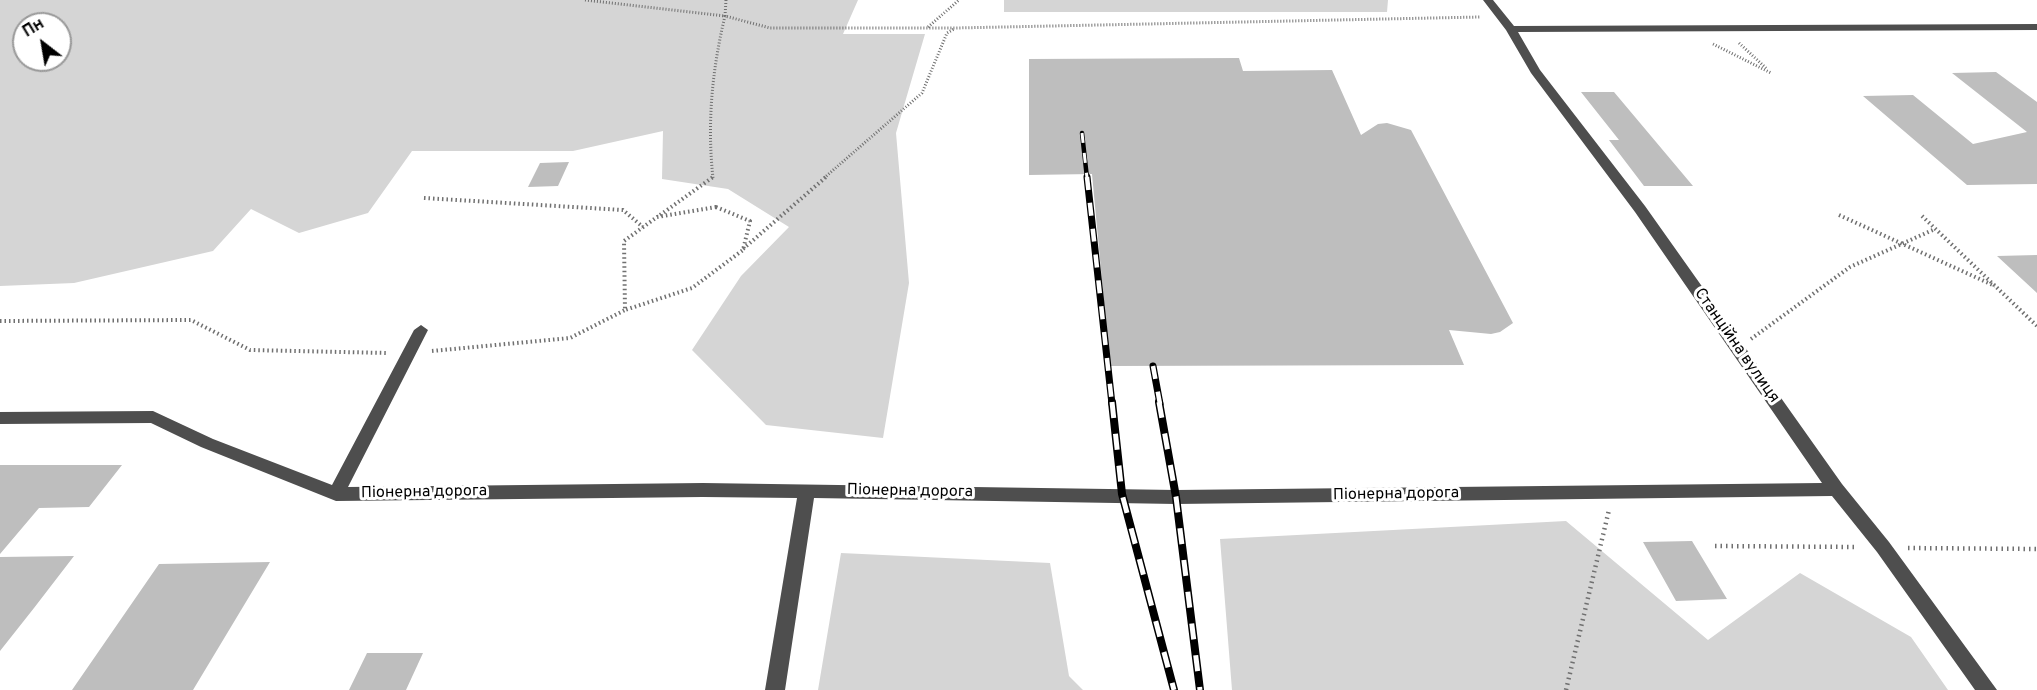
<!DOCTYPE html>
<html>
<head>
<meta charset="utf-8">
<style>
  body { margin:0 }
  #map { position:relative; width:2037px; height:690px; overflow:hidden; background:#fff; font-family:Overpass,sans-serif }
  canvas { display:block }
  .north { position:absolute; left:12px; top:12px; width:60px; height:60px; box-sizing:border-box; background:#fff; border:2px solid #999; border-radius:50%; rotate:329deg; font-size:16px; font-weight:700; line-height:24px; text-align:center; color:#000 }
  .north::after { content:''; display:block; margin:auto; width:21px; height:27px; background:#000; clip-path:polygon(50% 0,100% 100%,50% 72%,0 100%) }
</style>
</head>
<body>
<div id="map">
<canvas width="2037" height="690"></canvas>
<div class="north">Пн</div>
</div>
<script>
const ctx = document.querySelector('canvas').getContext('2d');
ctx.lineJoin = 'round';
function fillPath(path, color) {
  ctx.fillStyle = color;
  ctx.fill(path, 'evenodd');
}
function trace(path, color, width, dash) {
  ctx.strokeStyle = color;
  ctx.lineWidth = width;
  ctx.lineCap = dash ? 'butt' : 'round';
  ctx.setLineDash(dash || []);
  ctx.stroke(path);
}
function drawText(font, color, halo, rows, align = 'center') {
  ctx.font = font + ' Overpass,sans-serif';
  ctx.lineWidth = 6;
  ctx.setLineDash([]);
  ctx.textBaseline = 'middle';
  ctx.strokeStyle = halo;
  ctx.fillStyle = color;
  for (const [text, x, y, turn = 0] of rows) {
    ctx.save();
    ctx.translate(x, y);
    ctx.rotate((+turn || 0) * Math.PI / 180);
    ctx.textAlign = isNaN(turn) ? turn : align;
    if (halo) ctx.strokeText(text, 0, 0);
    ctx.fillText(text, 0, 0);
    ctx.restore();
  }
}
fillPath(new Path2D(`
  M0,0H858L843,34H925L896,133L909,283L883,438L766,425L692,350L741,276L789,227L728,189L662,179L663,131L573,151H412L368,213L299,233L251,209L213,251L74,283L0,286ZM24,24H60V60H24Z
  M1004,0H1388L1387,12H1004Z
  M1566,521L1708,640L1800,573L1911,637L1948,690H1232L1220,539Z
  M841,553L1050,563L1069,676L1083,690H818Z`), '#d5d5d5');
fillPath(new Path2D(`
  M1239,58L1243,71L1332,70L1361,135L1378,124L1387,123L1411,130L1513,323L1500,332L1491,334L1449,330L1464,365L1110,366L1092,174L1029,175V59Z
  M1996,72L2037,102V184L1967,185L1863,96L1913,95L1973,144L2027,132L1952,73Z
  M1581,92H1614L1693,186H1644L1609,140H1619Z
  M569,162L558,186L528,187L540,163Z
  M2037,255V293L1997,256Z
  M0,465H122L89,507L39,508L0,554Z
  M1692,541L1727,599L1676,601L1643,542Z
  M74,556L34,608L0,651V557Z
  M270,562L193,690H72L159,564Z
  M367,653H423L406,690H349Z`), '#bebebe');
trace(new Path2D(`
  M585,0L725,16C712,70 707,123 713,178
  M726,0L725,16L770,28H956L1480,17
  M928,27L959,0
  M1739,43L1767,69
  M1713,44L1771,73
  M824,178L922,93L947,33L954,29`), '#707070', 3, [1, 2]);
trace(new Path2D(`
  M424,198L623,210L643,227
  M716,207L750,221L743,250L692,288L625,310L624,241L657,217Z
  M660,215L713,177
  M1839,215L1995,286
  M1922,216L2037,326
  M743,249L826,177
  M0,321L191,320L250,350L388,353
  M1751,339L1850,267L1935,229
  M432,351L570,338L625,310`), '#707070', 4, [1.5, 3]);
trace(new Path2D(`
  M1715,546L1858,547
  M1908,548L2037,549
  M1566,690L1609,510`), '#707070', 4.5, [1.5, 4]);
fillPath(new Path2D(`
  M1483,0H1493L1514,26L2037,24V30L1518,32L1540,70L1645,206L1842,484L1889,542L1997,690H1975L1877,552L1832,496L1176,504L814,498L785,690H765L797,498L703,497L336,501L201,447L151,423L0,424V412L153,411L213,439L332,485L414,330L421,325L428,330L348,487L703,483L1176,490L1822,483L1635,212L1531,73L1506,30Z`), '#4e4e4e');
const railFar2 = new Path2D(`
  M1082,133L1087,178`);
const railFar1 = new Path2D(`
  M1087,177L1112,404
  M1153,366L1160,404`);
const rail = new Path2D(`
  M1112,402L1122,494L1174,690
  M1159,402L1176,497L1200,690`);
trace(railFar2, '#000', 4.5);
trace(railFar1, '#000', 7);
trace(rail, '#000', 8);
trace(railFar2, '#fff', 3, [10]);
trace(railFar1, '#fff', 4.5, [13]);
trace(rail, '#fff', 5, [16]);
drawText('16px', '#000', '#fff', [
  ["Станційна вулиця",1736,346,55],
  ["Піонерна дорога",910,492,1],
  ["Піонерна дорога",424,493,-1],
  ["Піонерна дорога",1396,495,-1]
]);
</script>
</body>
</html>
